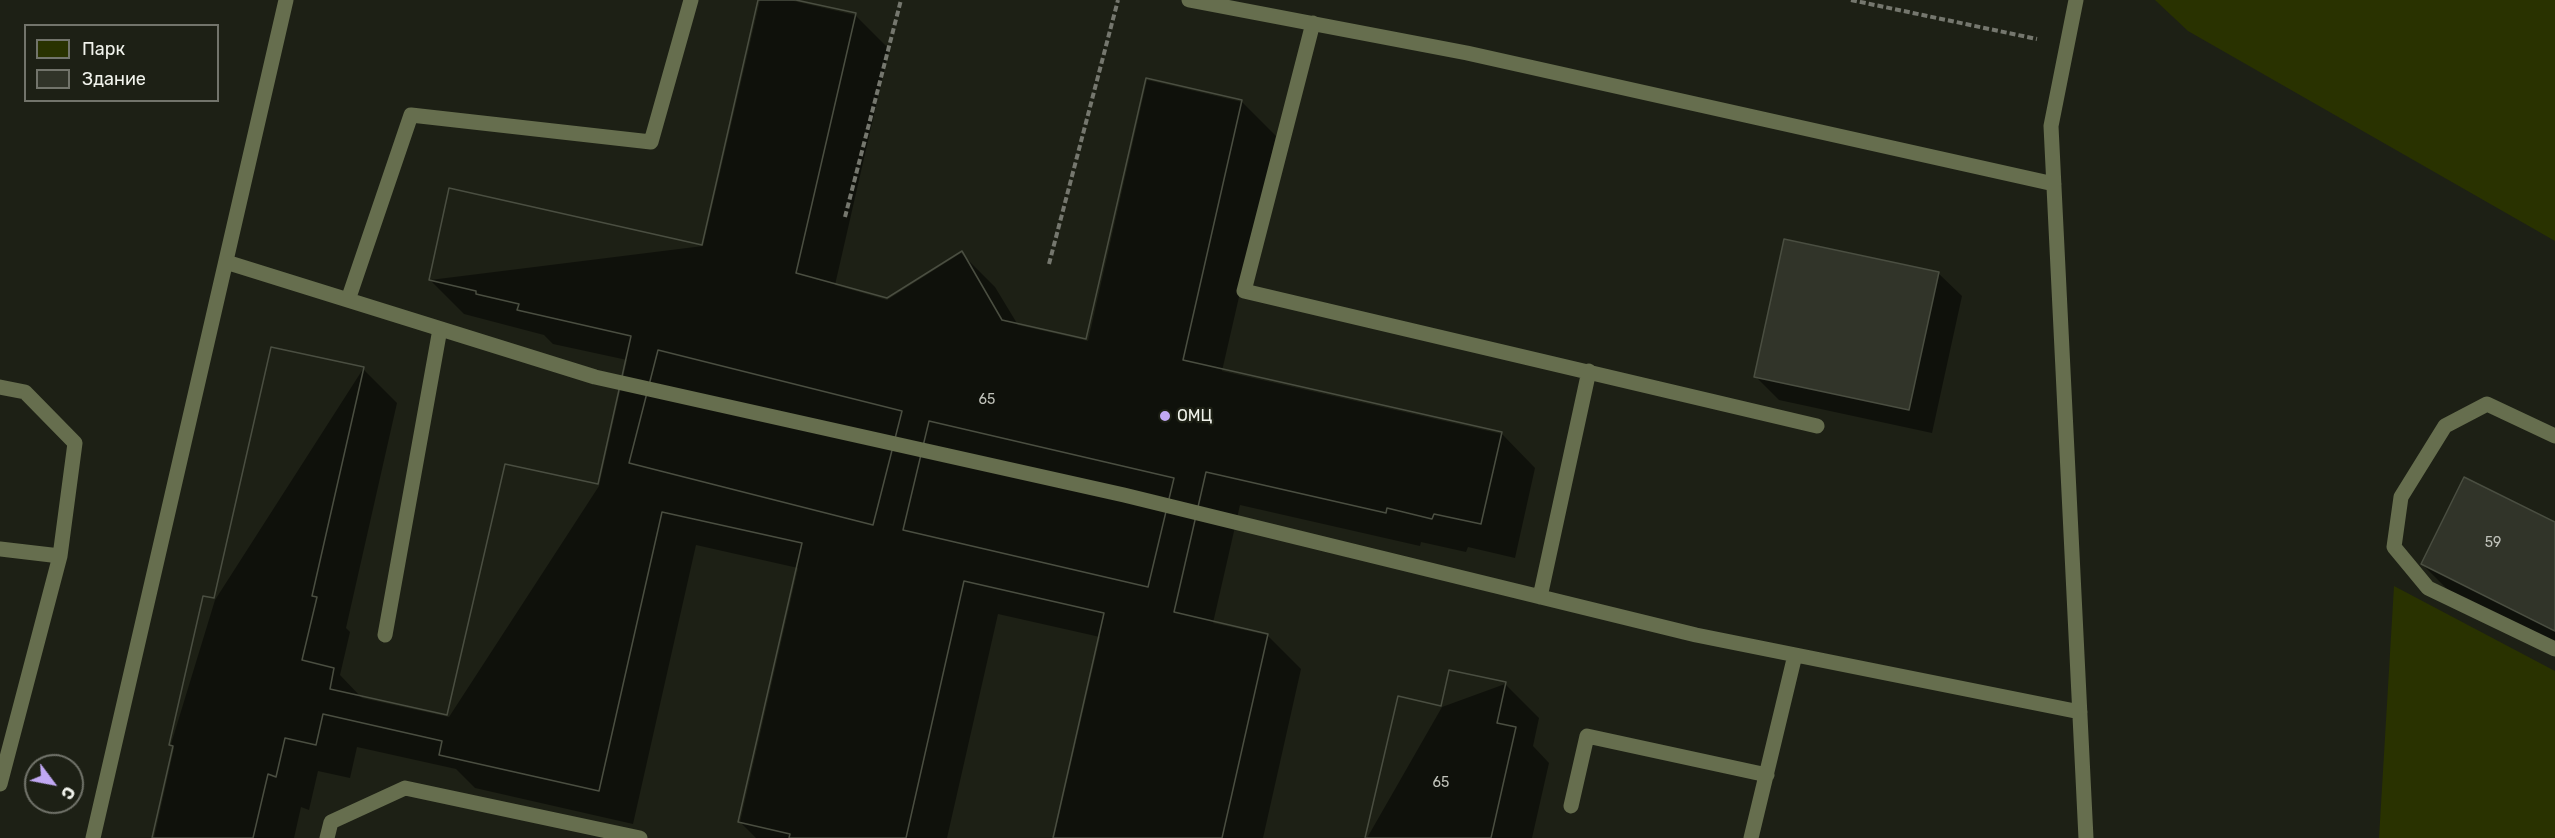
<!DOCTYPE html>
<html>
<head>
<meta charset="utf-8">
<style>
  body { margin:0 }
  #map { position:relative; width:2555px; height:838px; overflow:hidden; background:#1d2015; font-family:Rubik,sans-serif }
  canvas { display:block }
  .legend { position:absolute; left:24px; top:24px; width:195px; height:78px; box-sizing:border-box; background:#1d2015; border:2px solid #72746b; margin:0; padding:8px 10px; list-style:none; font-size:18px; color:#f1f3ec }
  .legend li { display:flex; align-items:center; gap:12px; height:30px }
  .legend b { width:30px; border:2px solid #72746b }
  .north { position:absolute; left:24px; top:754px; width:60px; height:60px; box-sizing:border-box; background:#1d2015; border:2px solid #72746b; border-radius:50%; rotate:122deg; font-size:16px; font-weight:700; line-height:24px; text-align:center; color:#f1f3ec }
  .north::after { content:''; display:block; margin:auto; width:21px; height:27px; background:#c1a8f3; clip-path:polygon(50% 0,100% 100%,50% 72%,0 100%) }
</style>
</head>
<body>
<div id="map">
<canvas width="2555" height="838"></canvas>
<ul class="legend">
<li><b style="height:16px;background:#293200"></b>Парк</li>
<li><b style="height:16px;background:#313429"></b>Здание</li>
</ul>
<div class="north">С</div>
</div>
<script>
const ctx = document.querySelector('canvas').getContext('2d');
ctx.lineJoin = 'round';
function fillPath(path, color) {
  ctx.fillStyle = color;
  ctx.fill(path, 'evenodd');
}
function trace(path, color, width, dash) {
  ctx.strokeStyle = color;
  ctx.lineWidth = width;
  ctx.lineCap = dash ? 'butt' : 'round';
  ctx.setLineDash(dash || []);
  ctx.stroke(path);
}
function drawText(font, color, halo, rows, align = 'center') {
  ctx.font = font + ' Rubik,sans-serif';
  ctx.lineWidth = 4.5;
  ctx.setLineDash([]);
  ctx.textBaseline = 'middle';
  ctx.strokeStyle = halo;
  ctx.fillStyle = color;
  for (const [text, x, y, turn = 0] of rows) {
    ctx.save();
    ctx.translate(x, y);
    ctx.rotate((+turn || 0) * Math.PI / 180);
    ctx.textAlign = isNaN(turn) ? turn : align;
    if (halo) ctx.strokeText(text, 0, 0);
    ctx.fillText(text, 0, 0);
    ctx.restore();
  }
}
fillPath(new Path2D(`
  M2155,0H2555V241L2188,31Z
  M2394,586L2555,671V838H2379Z`), '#293200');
fillPath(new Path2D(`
  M760,0H789L855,15L889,49L835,285L887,300L961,253L995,287L1018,325L1088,341L1147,80L1242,102L1276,136L1222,371L1502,434L1535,468L1515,558L1468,547L1466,552L1421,542L1420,546L1240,505L1213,623L1267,635L1301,669L1263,838H1054L1100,637L998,614L947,838H756L740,822L798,568L696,545L633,824L475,788L456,769L357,747L350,778L318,771L309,810L301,807L294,838H154L174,748L171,744L215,600L363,369L397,403L346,628L350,632L340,675L362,698L449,717L599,486L627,360L553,344L544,335L464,314L430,280L703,246Z
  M1938,273L1962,296L1932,433L1779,400L1756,377Z
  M2555,524V647L2456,598L2422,564Z
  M1505,684L1539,718L1533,746L1549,763L1532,838H1367L1442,707Z`), '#0007');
const building = new Path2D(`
  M758,0H796L856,13L796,273L887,298L962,251L1002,320L1086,339L1146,78L1242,100L1183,360L1502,432L1481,524L1434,514L1432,519L1387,508L1386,513L1206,472L1174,612L1268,634L1222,838H1053L1104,613L964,581L906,838H789L790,834L738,822L802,543L662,512L599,791L439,755L442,741L323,714L316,745L285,738L276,777L268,774L253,838H152L173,746L169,745L203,596L214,598L271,347L364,367L312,596L317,597L302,660L334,668L330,689L447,715L505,464L598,484L631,336L517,310L519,304L476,294V291L429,280L449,188L702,245ZM658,350L902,411L873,525L629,463ZM929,421L1174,478L1148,587L903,530Z
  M758,0H796L856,13L796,273L887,298L962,251L1002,320L1086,339L1146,78L1242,100L1183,360L1502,432L1481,524L1434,514L1432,519L1387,508L1386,513L1206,472L1174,612L1268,634L1222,838H1053L1104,613L964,581L906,838H789L790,834L738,822L802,543L662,512L599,791L439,755L442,741L323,714L316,745L285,738L276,777L268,774L253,838H152L173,746L169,745L203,596L214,598L271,347L364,367L312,596L317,597L302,660L334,668L330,689L447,715L505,464L598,484L631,336L517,310L519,304L476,294V291L429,280L449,188L702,245Z
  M1784,239L1939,272L1909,410L1754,377Z
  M658,350L902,411L873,525L629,463Z
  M929,421L1174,478L1148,587L903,530Z
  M2464,477L2555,522V631L2421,564Z
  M1449,670L1506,682L1497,723L1516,727L1491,838H1365L1398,696L1441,706Z
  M1449,670L1506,682L1497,723L1516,727L1491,838H1365L1398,696L1441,706Z`);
fillPath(building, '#313429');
trace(building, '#4a4e41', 1.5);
trace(new Path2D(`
  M1851,0L2037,39
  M845,217L901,0
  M1049,264L1118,0`), '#75776e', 4, [6, 3]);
trace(new Path2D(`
  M1189,0L1467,53L2054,184
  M2076,0L2051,126L2086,838
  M1313,23L1244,291L1817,426
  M226,262L595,377L1124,495L1696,635L2080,712
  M348,300L411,115L651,142L691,0
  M0,387L25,392L75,443L60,556L0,784
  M2555,436L2487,404L2445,426L2401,497L2394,547L2428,588L2555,649
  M0,549L60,556
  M1540,597L1589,371
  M385,635L440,329
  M1571,806L1587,736L1767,775
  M93,838L286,0
  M327,838L331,822L405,788L640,838
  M1751,838L1795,655`), '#666e4e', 15);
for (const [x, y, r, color] of [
  [1165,416,6,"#c1a8f3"]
]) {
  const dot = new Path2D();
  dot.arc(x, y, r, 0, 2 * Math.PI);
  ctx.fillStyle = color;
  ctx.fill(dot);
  trace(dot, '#1d2015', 2);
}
drawText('14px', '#c1c3bb', null, [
  ["65",987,400],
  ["59",2493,543],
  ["65",1441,783]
]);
drawText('16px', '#f1f3ec', '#1d2015', [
  ["ОМЦ",1177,416]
], 'left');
</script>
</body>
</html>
